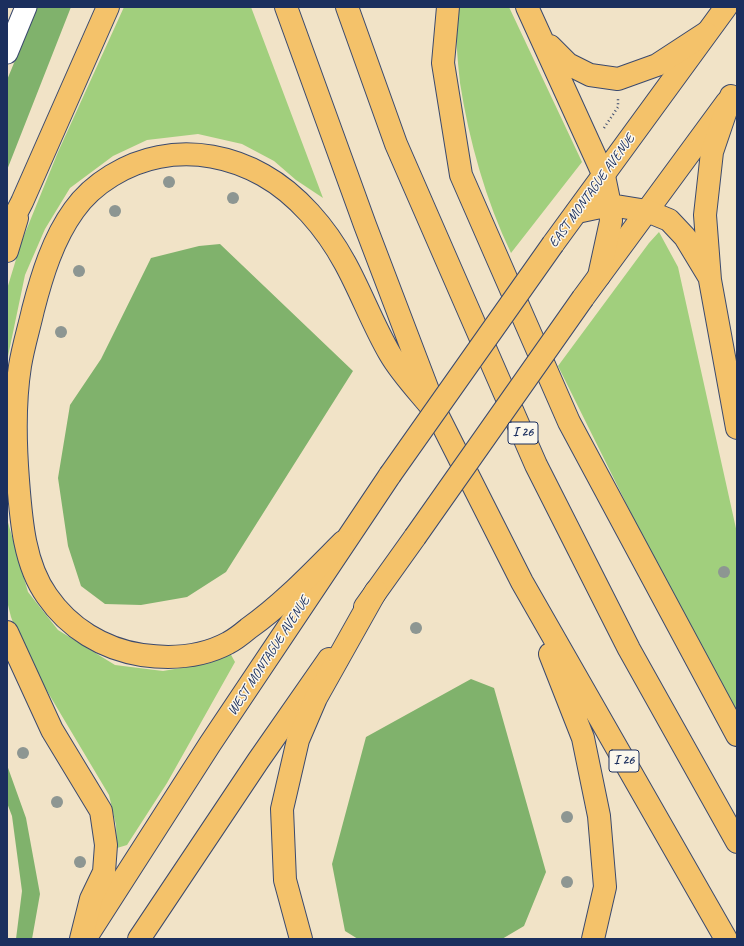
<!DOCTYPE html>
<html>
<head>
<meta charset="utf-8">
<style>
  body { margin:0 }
  #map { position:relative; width:744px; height:946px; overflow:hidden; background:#f1e3c7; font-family:Caveat,sans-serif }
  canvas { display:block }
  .frame { position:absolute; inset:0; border:8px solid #1b2f5e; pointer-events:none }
</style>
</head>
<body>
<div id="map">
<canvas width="744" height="946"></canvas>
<div class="frame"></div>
</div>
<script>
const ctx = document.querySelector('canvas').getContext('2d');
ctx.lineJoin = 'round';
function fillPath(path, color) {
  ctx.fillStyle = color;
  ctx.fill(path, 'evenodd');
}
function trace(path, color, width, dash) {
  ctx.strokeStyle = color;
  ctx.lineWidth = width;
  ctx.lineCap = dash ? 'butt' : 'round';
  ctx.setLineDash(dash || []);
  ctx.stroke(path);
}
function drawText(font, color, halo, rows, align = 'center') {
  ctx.font = font + ' Caveat,sans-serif';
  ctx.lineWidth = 3;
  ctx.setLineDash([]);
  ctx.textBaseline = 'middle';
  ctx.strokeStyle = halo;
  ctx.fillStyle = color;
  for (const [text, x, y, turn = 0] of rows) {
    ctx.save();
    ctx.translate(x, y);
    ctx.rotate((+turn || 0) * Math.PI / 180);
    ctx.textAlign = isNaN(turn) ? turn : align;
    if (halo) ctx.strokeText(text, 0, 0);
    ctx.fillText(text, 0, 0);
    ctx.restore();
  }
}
fillPath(new Path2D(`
  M124,7H251L323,198L296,180L274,161L242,144L198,134L147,140L113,156L70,188L45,229L25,275L7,361V289L21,243L58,152Z
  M454,7H509L582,162L511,253C486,201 469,141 460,83C457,58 456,32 454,7Z
  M659,232L678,267L737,533V714L689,630L558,366L649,243Z
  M7,519L28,592L58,630L115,665L163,671L210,663L230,653L235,662L167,783L127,845L117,848L116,825L109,795L25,654L11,617L7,601Z`), '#a1cf7d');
fillPath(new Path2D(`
  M37,7H71L7,170V80Z
  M220,244L353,371L226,572L187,597L141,605L105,604L81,586L68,546L58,478L70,405L101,359L151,258L199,246Z
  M471,679L494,688L546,872L524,926L502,939H358L345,931L332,864L366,737Z
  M7,765L26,818L40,894L32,939H16L22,891L12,816L7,803Z`), '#80b26c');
const minor = new Path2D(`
  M7,53L26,7`);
const major = new Path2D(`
  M553,244L726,7
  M583,298L727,102
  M365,607L415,537
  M85,939L210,744L390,475
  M139,939L258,761L329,659`);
const highway = new Path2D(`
  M286,7L365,225L437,414L522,582L726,939
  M347,7L396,144L536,465L629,649L737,842
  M448,7L443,63L461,175L569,422L737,735
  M527,7L604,176L610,205L611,221L599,276
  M550,46L568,64L590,75L618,79L657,65L706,33
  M731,96L712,152L705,215L710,280L737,428
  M577,212L610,205L647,211L669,220L685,237L708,275
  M7,231L22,202L108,7
  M7,251L17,218
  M343,542C313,572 284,603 249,628C243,633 236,639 228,643C202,657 171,659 142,655C103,649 69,628 47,596C24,564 21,519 18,480C15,442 14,404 20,366C23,347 29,328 33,310C42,275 53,239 74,210C93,183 127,163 159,157C194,150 231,157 263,175C297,194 326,228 345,263C361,292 373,325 390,354C402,375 422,395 437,414
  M7,632L52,730L101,811L106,845L104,872L91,899L81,939
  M550,654L583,738L599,816L605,887L593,939
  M301,939L285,880L282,809L298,740L316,698L376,591`);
trace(minor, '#3b4a6e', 23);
trace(major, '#3b4a6e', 24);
trace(highway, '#3b4a6e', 24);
trace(new Path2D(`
  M604,128L618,107V99`), '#3b4a6e', 2.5, [1, 3]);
trace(minor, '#fff', 21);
trace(major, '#f4c26a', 22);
trace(highway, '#f4c26a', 22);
const majorBridge = new Path2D(`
  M390,475L553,244
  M415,537L583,298`);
trace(majorBridge, '#3b4a6e', 24, []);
trace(majorBridge, '#f4c26a', 22);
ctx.fillStyle = '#8d9692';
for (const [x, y] of [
  [169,182],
  [233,198],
  [115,211],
  [79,271],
  [61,332],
  [724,572],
  [416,628],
  [23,753],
  [57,802],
  [567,817],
  [80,862],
  [567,882]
]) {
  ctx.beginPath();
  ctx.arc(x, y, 6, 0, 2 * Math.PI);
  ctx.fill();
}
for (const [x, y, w] of [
  [523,433,30],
  [624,761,30]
]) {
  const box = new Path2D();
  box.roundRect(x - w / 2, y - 11, w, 22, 3);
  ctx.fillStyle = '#fbf7ec';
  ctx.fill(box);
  trace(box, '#1b2f5e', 1);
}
drawText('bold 13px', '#1b2f5e', null, [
  ["I 26",523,433],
  ["I 26",624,761]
]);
drawText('14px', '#1b2f5e', '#fbf7ec', [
  ["EAST MONTAGUE AVENUE",592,191,-54],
  ["WEST MONTAGUE AVENUE",269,656,-57]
]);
</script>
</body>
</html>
